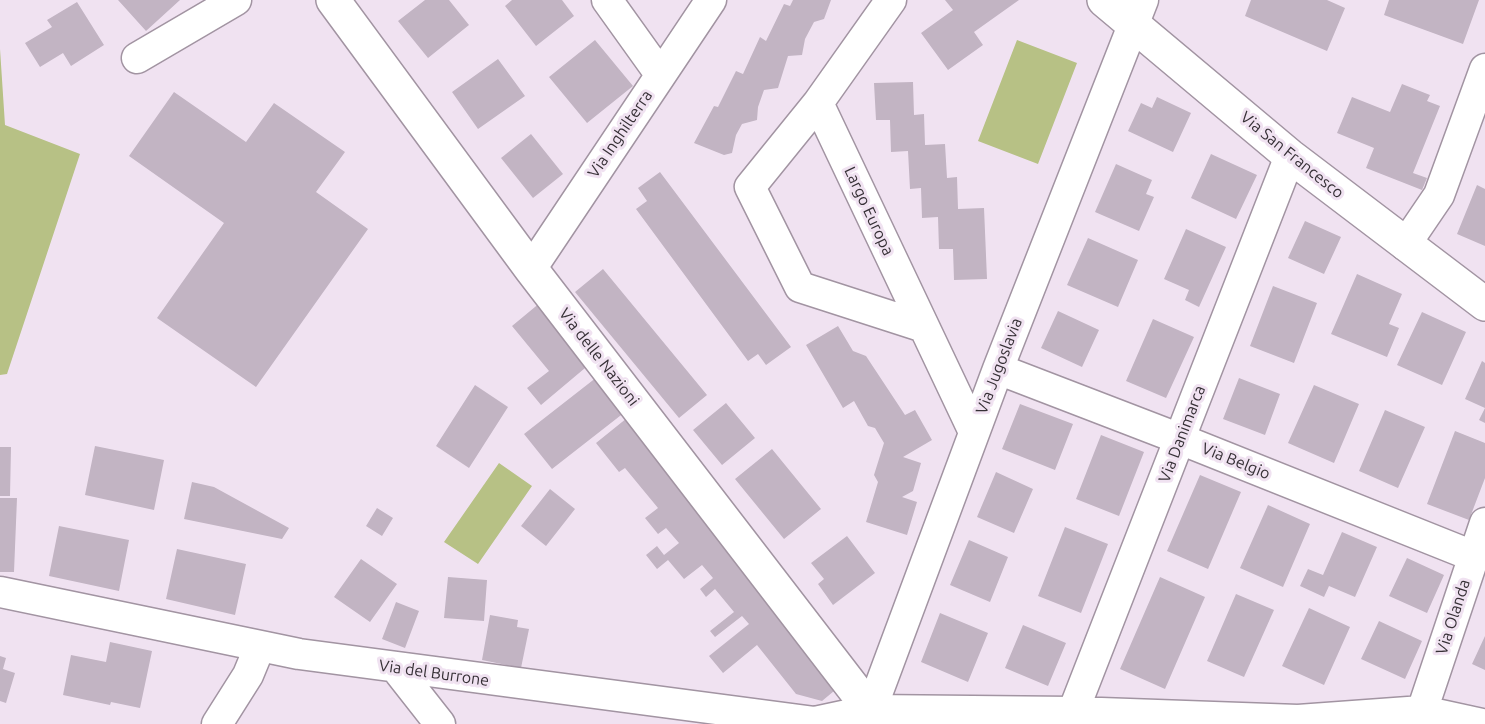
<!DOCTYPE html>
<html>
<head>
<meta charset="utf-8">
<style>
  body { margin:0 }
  canvas { display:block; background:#f0e2f1 }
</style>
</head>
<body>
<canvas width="1485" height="724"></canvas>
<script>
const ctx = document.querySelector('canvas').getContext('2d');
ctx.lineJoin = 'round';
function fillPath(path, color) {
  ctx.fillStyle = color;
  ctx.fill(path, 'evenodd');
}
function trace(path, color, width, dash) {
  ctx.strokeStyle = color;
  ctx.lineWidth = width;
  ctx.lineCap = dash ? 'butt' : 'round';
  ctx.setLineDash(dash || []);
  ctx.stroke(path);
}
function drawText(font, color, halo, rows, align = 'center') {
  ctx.font = font + ' Ubuntu,sans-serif';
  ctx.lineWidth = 6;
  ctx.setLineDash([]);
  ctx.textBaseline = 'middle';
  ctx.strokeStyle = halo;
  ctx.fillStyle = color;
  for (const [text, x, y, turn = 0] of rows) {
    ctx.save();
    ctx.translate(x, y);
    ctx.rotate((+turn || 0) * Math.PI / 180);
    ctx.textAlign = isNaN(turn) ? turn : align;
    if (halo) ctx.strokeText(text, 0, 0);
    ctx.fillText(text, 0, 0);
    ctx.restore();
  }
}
fillPath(new Path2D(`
  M1017,40L1077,63L1038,164L978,141Z
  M0,49L5,125L80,154L7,374L0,375Z
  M499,463L532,486L478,564L444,542Z`), '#b7c185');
fillPath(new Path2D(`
  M118,0H180L146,31Z
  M425,0H449L469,25L428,58L398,21Z
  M512,0H562L574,16L536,46L505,6Z
  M793,0H831L824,19L814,22L805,39L802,55L788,56L778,88L764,90L758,107L757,120L742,124L736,135L732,153L724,155L694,143L714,106L718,107L736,71L743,74L760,37L766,41L784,4L790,6Z
  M945,0H1019L974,32L983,45L948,70L921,33L953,10Z
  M1251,0H1327L1345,8L1327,51L1245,16Z
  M1389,0H1479L1463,44L1384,15Z
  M77,2L104,45L71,66L63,53L40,67L25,43L52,27L47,20Z
  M595,40L633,86L587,123L549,77Z
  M498,59L525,96L478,129L452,92Z
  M913,82L914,115L924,114L925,145L945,144L947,178L957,177L958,209L984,208L987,279L954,280L953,249H939L938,217L922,218L921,188L910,189L908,151L891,152L890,120H876L874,83Z
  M1402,84L1430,95L1427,101L1440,106L1413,173L1427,178L1422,190L1366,168L1374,148L1337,133L1352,97L1390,112Z
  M174,92L246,142L274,103L345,152L316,192L368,229L256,387L157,318L224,223L129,156Z
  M1157,97L1191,113L1173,152L1128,131L1141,103L1152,108Z
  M531,134L563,174L533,198L501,158Z
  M1211,154L1257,175L1236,219L1191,198Z
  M1116,164L1152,180L1146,194L1154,197L1139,231L1095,212Z
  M660,172L791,347L766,365L758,354L748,361L636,209L647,201L638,188Z
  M1477,185L1485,189V246L1457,234Z
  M1305,221L1341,237L1324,274L1288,258Z
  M1186,229L1226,247L1199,307L1185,300L1189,290L1164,279Z
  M1088,238L1138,260L1118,307L1067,285Z
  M603,269L707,395L679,418L575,292Z
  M1357,274L1402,294L1389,324L1399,328L1387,357L1331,334Z
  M1273,286L1317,303L1294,363L1250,346Z
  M541,302L591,363L541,405L527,388L549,371L512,326Z
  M1058,311L1099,330L1082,367L1041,348Z
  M1422,312L1466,332L1442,385L1397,365Z
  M1153,319L1194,337L1166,398L1126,381Z
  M838,326L853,351L866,356L905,415L915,410L932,440L903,457L921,463L913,491L902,497L917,502L907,535L866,522L878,482L874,475L884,443L875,428L868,426L854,401L843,408L806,345Z
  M1482,361L1485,363V423L1479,420L1485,408L1465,399Z
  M597,377L625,412L552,469L524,434Z
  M1239,378L1280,394L1265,435L1223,419Z
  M475,385L508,407L469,468L436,446Z
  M1314,385L1359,404L1334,463L1288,443Z
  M726,403L755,438L722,465L693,430Z
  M1020,404L1073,424L1055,470L1002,449Z
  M1385,410L1425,427L1398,488L1359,471Z
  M627,418L840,686L822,701L796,694L757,645L723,673L709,656L749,624L742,616L715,637L710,631L734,612L715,589L706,597L700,589L713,578L702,565L684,579L668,560L657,569L646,555L657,546L664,555L679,543L666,528L658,534L645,518L658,508L625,468L619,472L596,443Z
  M1455,431L1485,443V478L1469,520L1427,504Z
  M1101,435L1144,452L1119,516L1076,499Z
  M95,446L164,460L154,510L85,495Z
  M0,447H11L10,496H0Z
  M772,449L821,509L784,539L735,479Z
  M996,472L1033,489L1014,533L977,517Z
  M1200,475L1241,492L1208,569L1167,551Z
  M192,482L214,487L289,528L282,539L184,519Z
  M550,489L575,509L546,546L521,526Z
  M0,498H17L14,572H0Z
  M1268,505L1310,524L1283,587L1240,568Z
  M377,508L393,518L382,536L366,526Z
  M59,526L129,540L119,591L49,576Z
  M1065,527L1108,544L1081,613L1038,596Z
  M1342,532L1377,547L1355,597L1329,586L1324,597L1300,586L1308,569L1323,575Z
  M847,536L875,573L833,605L818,584L824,579L811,563Z
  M969,540L1008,557L990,602L950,585Z
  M177,549L246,564L235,615L166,599Z
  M1407,558L1444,575L1427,613L1389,596Z
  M361,559L397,584L370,622L334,597Z
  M448,577L487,580L484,621L444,618Z
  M1160,577L1205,597L1165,689L1120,669Z
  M1236,594L1274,610L1244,677L1207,661Z
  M396,602L419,611L405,648L382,639Z
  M1309,608L1350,627L1324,685L1282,666Z
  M940,613L988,633L968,682L921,662Z
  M490,615L518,620L517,627L529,629L521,668L482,660Z
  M1379,621L1422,641L1405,679L1361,659Z
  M1023,625L1066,643L1048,686L1005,668Z
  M1485,636V670L1472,664Z
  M110,642L152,651L140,708L111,702L110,705L63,695L71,655L106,662Z
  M0,656L6,658L3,669L15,673L6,703L0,701Z`), '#c2b4c3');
const minor = new Path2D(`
  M607,0L660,74
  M891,0L818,103L974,432
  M137,58L236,0
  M818,103L750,187L800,287L924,327
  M1405,245L1439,195L1485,69
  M531,269L711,0
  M998,369L1180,439L1473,556
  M0,592L299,654L815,722L871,710L1073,712L1298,720L1422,711L1482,724
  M396,668L440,724
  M871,710L998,369L1143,0
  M1422,711L1485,523
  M1073,712L1290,156
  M217,724L248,675L260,646`);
const major = new Path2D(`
  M333,0L531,269L881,724
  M1104,0L1290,156L1485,304`);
trace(minor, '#a294a2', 33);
trace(major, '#a294a2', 36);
trace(minor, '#fff', 30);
trace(major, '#fff', 33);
drawText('16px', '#363036', '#f0e2f1', [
  ["Via Inghilterra",620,134,-56],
  ["Via San Francesco",1292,155,39],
  ["Largo Europa",869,211,65],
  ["Via delle Nazioni",599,357,52],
  ["Via Jugoslavia",999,366,-69],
  ["Via Danimarca",1182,434,-69],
  ["Via Belgio",1236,461,22],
  ["Via Olanda",1453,617,-72],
  ["Via del Burrone",434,673,8]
]);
</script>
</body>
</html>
